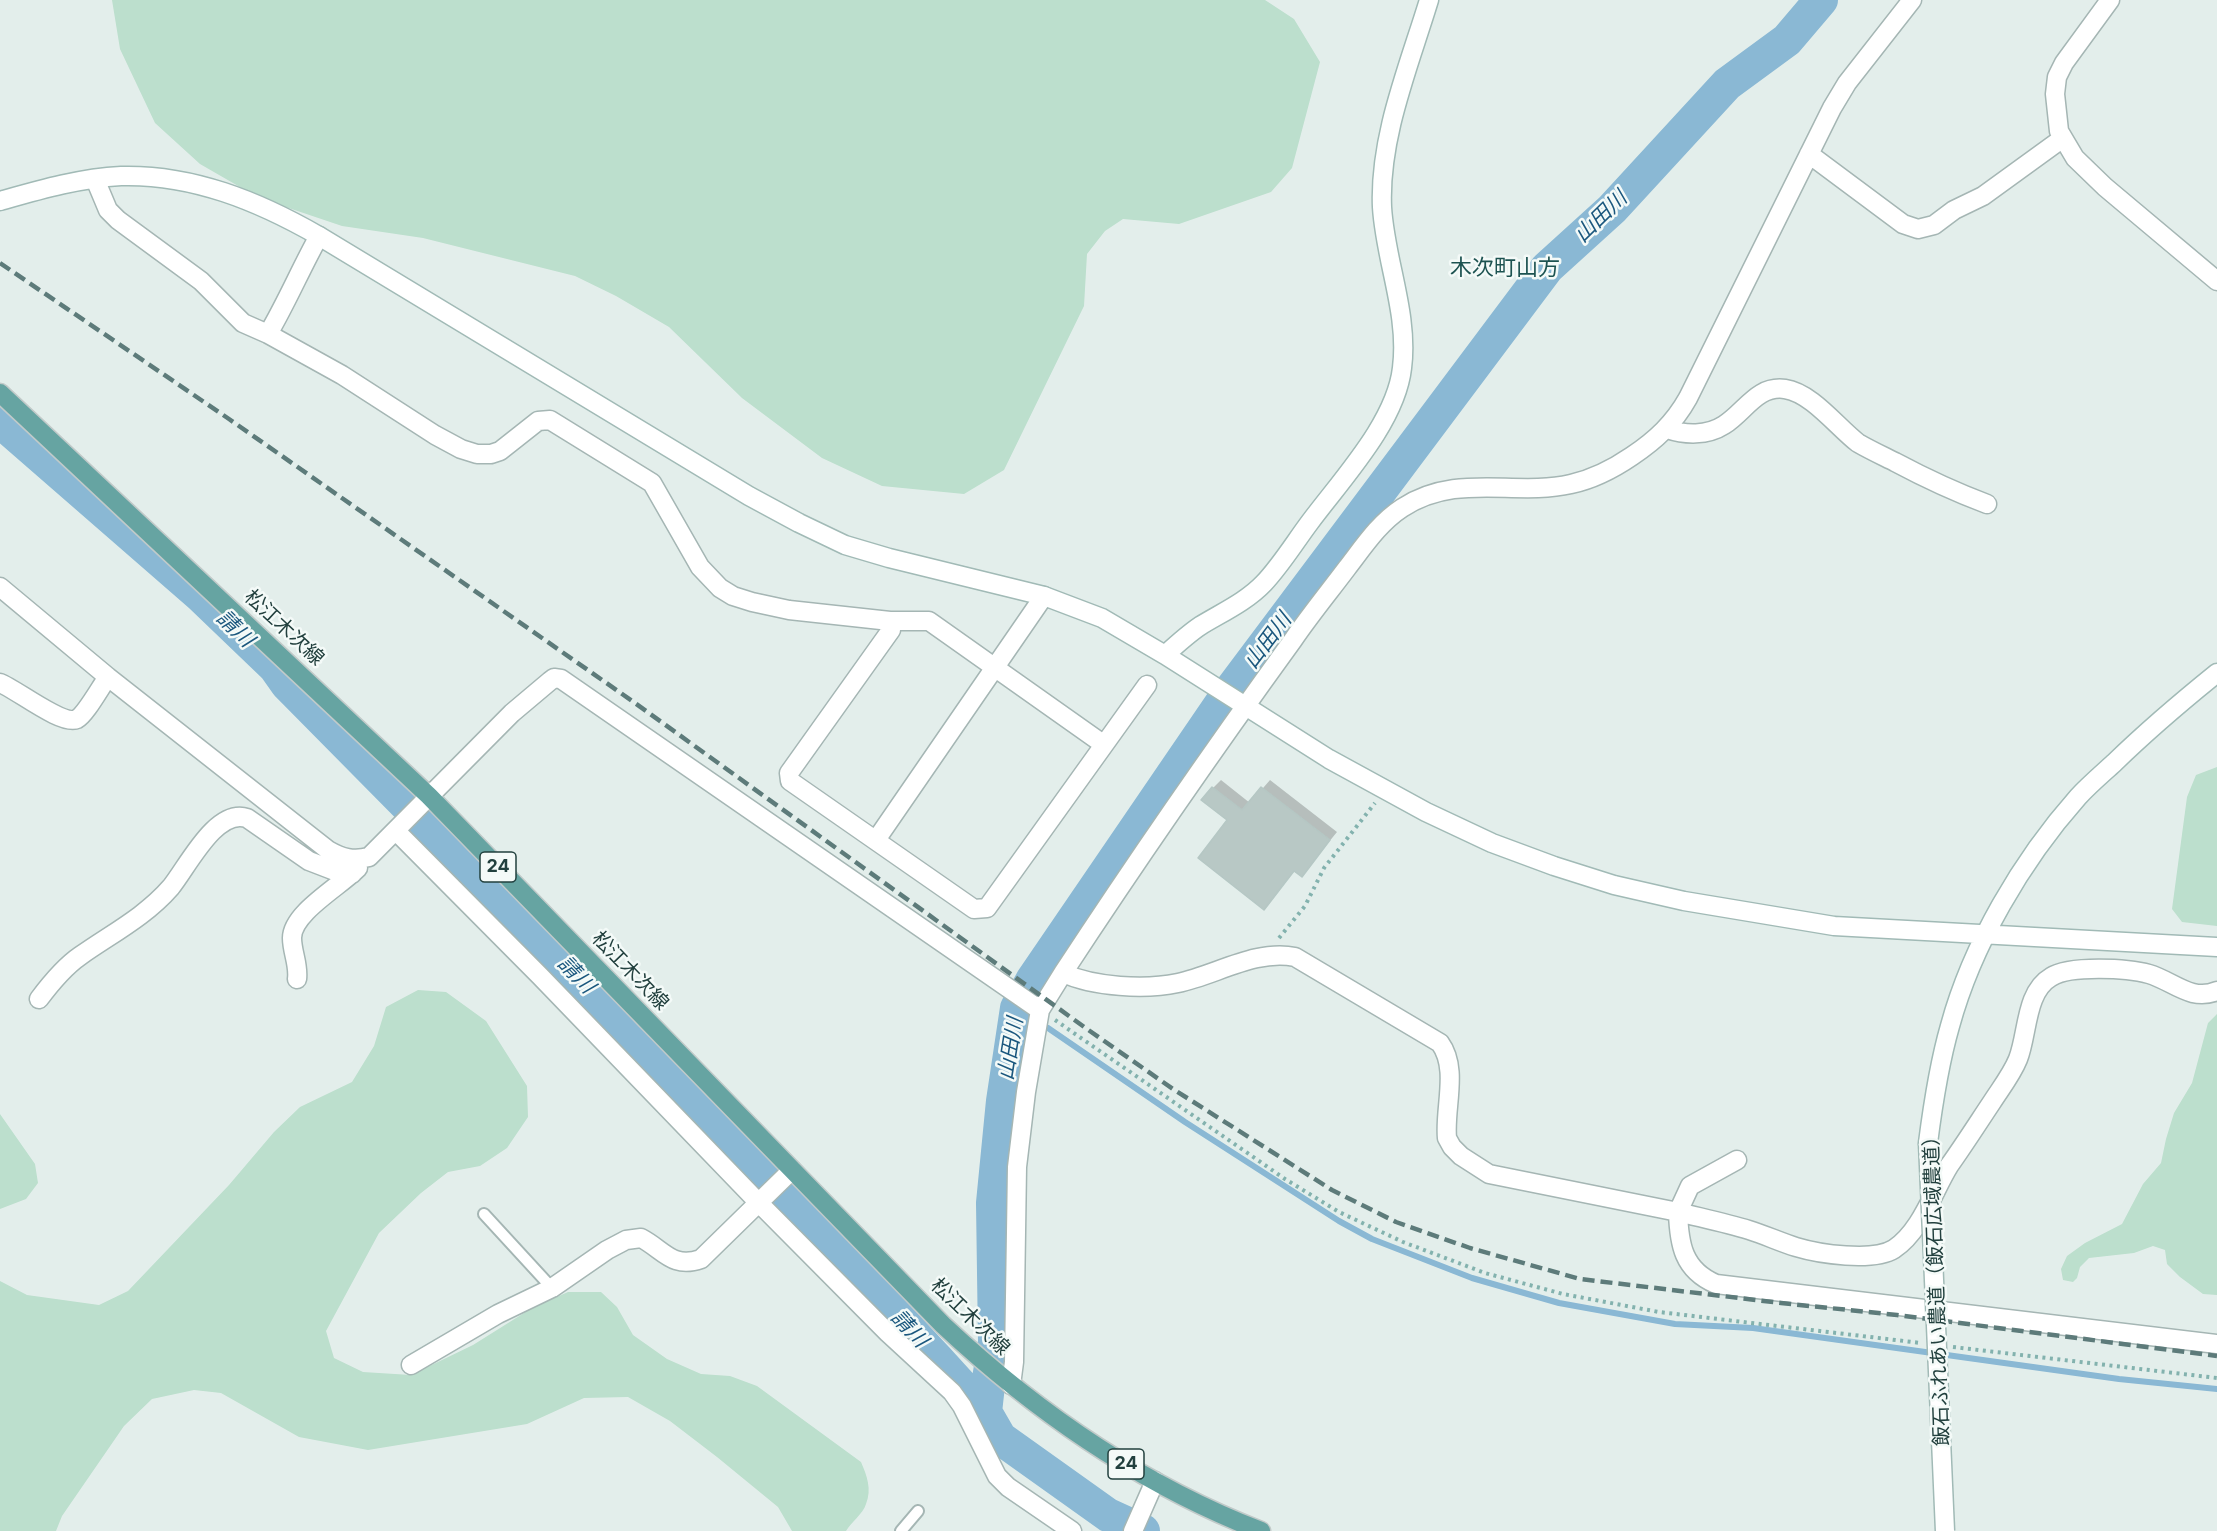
<!DOCTYPE html>
<html>
<head>
<meta charset="utf-8">
<style>
  body { margin:0 }
  canvas { display:block; background:#e3eeeb }
</style>
</head>
<body>
<canvas width="2217" height="1531"></canvas>
<script>
const ctx = document.querySelector('canvas').getContext('2d');
ctx.lineJoin = 'round';
function fillPath(path, color) {
  ctx.fillStyle = color;
  ctx.fill(path, 'evenodd');
}
function trace(path, color, width, dash) {
  ctx.strokeStyle = color;
  ctx.lineWidth = width;
  ctx.lineCap = dash ? 'butt' : 'round';
  ctx.setLineDash(dash || []);
  ctx.stroke(path);
}
function drawText(font, color, halo, rows, align = 'center') {
  ctx.font = font + ' Inter,"Noto Sans JP",sans-serif';
  ctx.lineWidth = 5;
  ctx.setLineDash([]);
  ctx.textBaseline = 'middle';
  ctx.strokeStyle = halo;
  ctx.fillStyle = color;
  for (const [text, x, y, turn = 0] of rows) {
    ctx.save();
    ctx.translate(x, y);
    ctx.rotate((+turn || 0) * Math.PI / 180);
    ctx.textAlign = isNaN(turn) ? turn : align;
    if (halo) ctx.strokeText(text, 0, 0);
    ctx.fillText(text, 0, 0);
    ctx.restore();
  }
}
fillPath(new Path2D(`
  M112,0H1265L1294,19L1320,62L1292,168L1271,192L1179,224L1123,219L1105,231L1087,254L1084,306L1004,470L964,494L882,486L822,458L742,398L669,327L616,296L575,276L423,238L342,226L259,198L200,164L155,123L120,49Z
  M2217,767V926L2182,922L2172,909L2187,797L2196,775Z
  M418,990L446,992L486,1021L527,1086L528,1117L507,1148L480,1166L448,1172L421,1193L379,1233L326,1331L334,1358L363,1372L411,1375L473,1345L532,1308L568,1292H601L617,1307L633,1335L667,1359L701,1374L730,1376L757,1386L861,1462C867,1476 872,1489 866,1504C863,1514 851,1522 846,1531H792L778,1507L717,1457L670,1421L628,1397L584,1398L527,1424L368,1450L299,1437L221,1393L194,1390L152,1399L124,1426L62,1516L56,1531H0V1281L27,1295L99,1305L128,1291L229,1185L274,1132L300,1107L352,1082L374,1046L386,1007Z
  M2217,1014V1295L2203,1294L2180,1277L2167,1264L2165,1250L2153,1246L2134,1253L2089,1258L2080,1267L2077,1278L2073,1282L2063,1280L2061,1269L2067,1256L2085,1243L2122,1224L2143,1184L2161,1163L2166,1139L2174,1113L2192,1083L2208,1023Z
  M0,1114L35,1164L38,1183L26,1199L0,1209Z`), '#bcdfcd');
fillPath(new Path2D(`
  M1221,780L1250,803L1270,780L1337,832L1302,875L1229,820L1213,788Z`), '#0003');
trace(new Path2D(`
  M1017,1008L1025,1014
  M1048,1028L1185,1122L1339,1221L1372,1239L1472,1278L1559,1303L1675,1324L1753,1328L2119,1379L2217,1389`), '#8ab8d4', 6);
trace(new Path2D(`
  M0,421L201,596L275,667L287,684L625,1026L937,1359L985,1412L1000,1438L1108,1515L1143,1531
  M985,1412L988,1385L995,1342L993,1203L1003,1101L1017,1008L1033,979L1227,695L1547,268L1612,209L1727,84L1787,40L1821,0`), '#8ab8d4', 34);
const building = new Path2D(`
  M1212,787L1242,810L1261,787L1330,840L1302,877L1294,871L1264,910L1198,858L1227,820L1201,800Z`);
fillPath(building, '#b8c8c5');
trace(building, '#b5c7c4', 1.5);
const lane = new Path2D(`
  M484,1214L552,1288
  M901,1531L918,1511`);
const street = new Path2D(`
  M2110,0L2064,63L2057,77L2055,94L2059,131L2075,158L2105,187L2217,281
  M1809,154L1903,224L1918,229L1934,225L1954,210L1983,196L2063,138
  M95,179L108,210L118,220L201,281L243,323L268,334L342,375L435,435L461,449L477,454H491L500,451L538,421L550,420L652,483L700,567L720,588L733,596L752,602L789,610L890,621H929L1103,744
  M268,334C287,302 301,268 319,236
  M1667,429C1685,435 1707,436 1724,425C1745,412 1757,385 1785,389C1812,393 1837,427 1858,443C1870,450 1883,456 1895,462C1925,478 1955,492 1987,504
  M0,587L108,677L328,850C342,858 353,861 369,857L512,713L550,681L554,678L561,679L1040,1010
  M890,621L891,630L789,773L790,781L974,909L987,908L1147,685
  M0,683C16,689 62,726 77,719C86,714 101,686 108,677
  M396,831L540,976L758,1202L888,1333L952,1392L962,1406L997,1476L1008,1487L1072,1531
  M876,840L1044,596
  M1063,973C1094,987 1145,990 1178,983C1216,975 1256,949 1295,957L1440,1043C1459,1069 1444,1108 1447,1138L1452,1147L1461,1156L1489,1174L1678,1212C1679,1244 1683,1270 1716,1284L2217,1344
  M297,979C299,965 292,952 292,938C292,913 339,887 358,868
  M39,999C51,983 64,967 80,956C111,934 145,917 171,887C188,866 216,808 247,818L309,861L335,871L352,874
  M1737,1160L1690,1186L1678,1212C1702,1218 1726,1223 1749,1230C1765,1235 1780,1242 1796,1247C1819,1254 1873,1262 1894,1249C1921,1231 1933,1192 1949,1166C1964,1145 1978,1123 1992,1102C2001,1088 2012,1074 2018,1059C2028,1034 2025,992 2051,977C2069,965 2128,968 2149,974C2173,981 2191,1002 2217,991
  M411,1365L498,1314L552,1288L607,1250L626,1240L641,1238C664,1250 672,1269 701,1259L792,1170
  M1011,1385L1014,1362L1017,1167L1026,1092L1040,1010L1063,973C1137,860 1214,749 1293,640C1310,615 1329,592 1347,568C1364,546 1379,523 1402,508C1457,472 1514,497 1571,484C1594,479 1613,469 1632,456C1656,440 1674,423 1688,398L1832,108L1847,83L1912,0
  M1133,1531L1155,1481`);
const secondary = new Path2D(`
  M0,201C39,190 80,178 121,176C192,174 258,201 319,236L749,496L799,523L845,545L889,558L1044,596L1102,618L1165,655L1329,759L1426,812L1492,843L1554,866L1614,885L1684,901L1834,926L2217,947
  M1165,655C1176,645 1188,634 1200,626C1221,613 1246,602 1264,583C1281,565 1295,542 1310,522C1342,479 1396,422 1402,368C1409,314 1385,260 1382,207C1379,137 1409,66 1429,0
  M1928,1143C1933,1104 1939,1064 1950,1026C1972,945 2022,860 2078,797C2089,785 2102,774 2114,763C2147,731 2181,702 2217,673`);
const primary = new Path2D(`
  M0,393L429,796L943,1325C1036,1412 1142,1485 1261,1531`);
trace(lane, '#a5b6b4', 14);
trace(street, '#a5b6b4', 21);
trace(secondary, '#a1bab6', 21);
trace(primary, '#c1cac9', 21);
trace(new Path2D(`
  M1279,938L1305,906L1324,868L1375,803
  M1055,1020L1285,1179L1339,1212L1403,1242L1485,1273L1563,1294L1659,1312L1921,1343
  M1953,1347L2217,1378`), '#83b2ae', 4, [3, 4.5]);
trace(lane, '#fff', 10);
trace(street, '#fff', 18);
trace(secondary, '#fff', 18);
trace(primary, '#66a4a2', 18);
trace(new Path2D(`
  M0,263L229,419L635,703L1087,1029L1173,1089L1332,1190L1396,1222L1470,1248L1580,1279L1781,1303L1897,1315L2217,1356`), '#5d7b7a', 4.5, [12, 6]);
const secondaryBridge = new Path2D(`
  M1928,1143L1945,1531`);
trace(secondaryBridge, '#a1bab6', 21, []);
trace(secondaryBridge, '#fff', 18);
for (const [x, y, w] of [
  [498,867,36],
  [1126,1464,36]
]) {
  const box = new Path2D();
  box.roundRect(x - w / 2, y - 15, w, 30, 4.5);
  ctx.fillStyle = '#f4faf8';
  ctx.fill(box);
  trace(box, '#22403e', 1.5);
}
drawText('bold 18px', '#22403e', null, [
  ["24",498,867],
  ["24",1126,1464]
]);
drawText('20px', '#22403e', '#f4faf8', [
  ["松江木次線",284,628,43],
  ["松江木次線",630,971,46],
  ["飯石ふれあい農道（飯石広域農道）",1937,1286,-92],
  ["松江木次線",970,1317,44]
]);
drawText('italic 21px', '#1a577e', '#f4faf8', [
  ["山田川",1601,217,-44],
  ["請川",235,629,44],
  ["山田川",1268,641,-53],
  ["請川",576,975,46],
  ["山田川",1011,1049,-81],
  ["請川",909,1329,47]
]);
drawText('22px', '#1d5351', '#f4faf8', [
  ["木次町山方",1505,268]
]);
</script>
</body>
</html>
